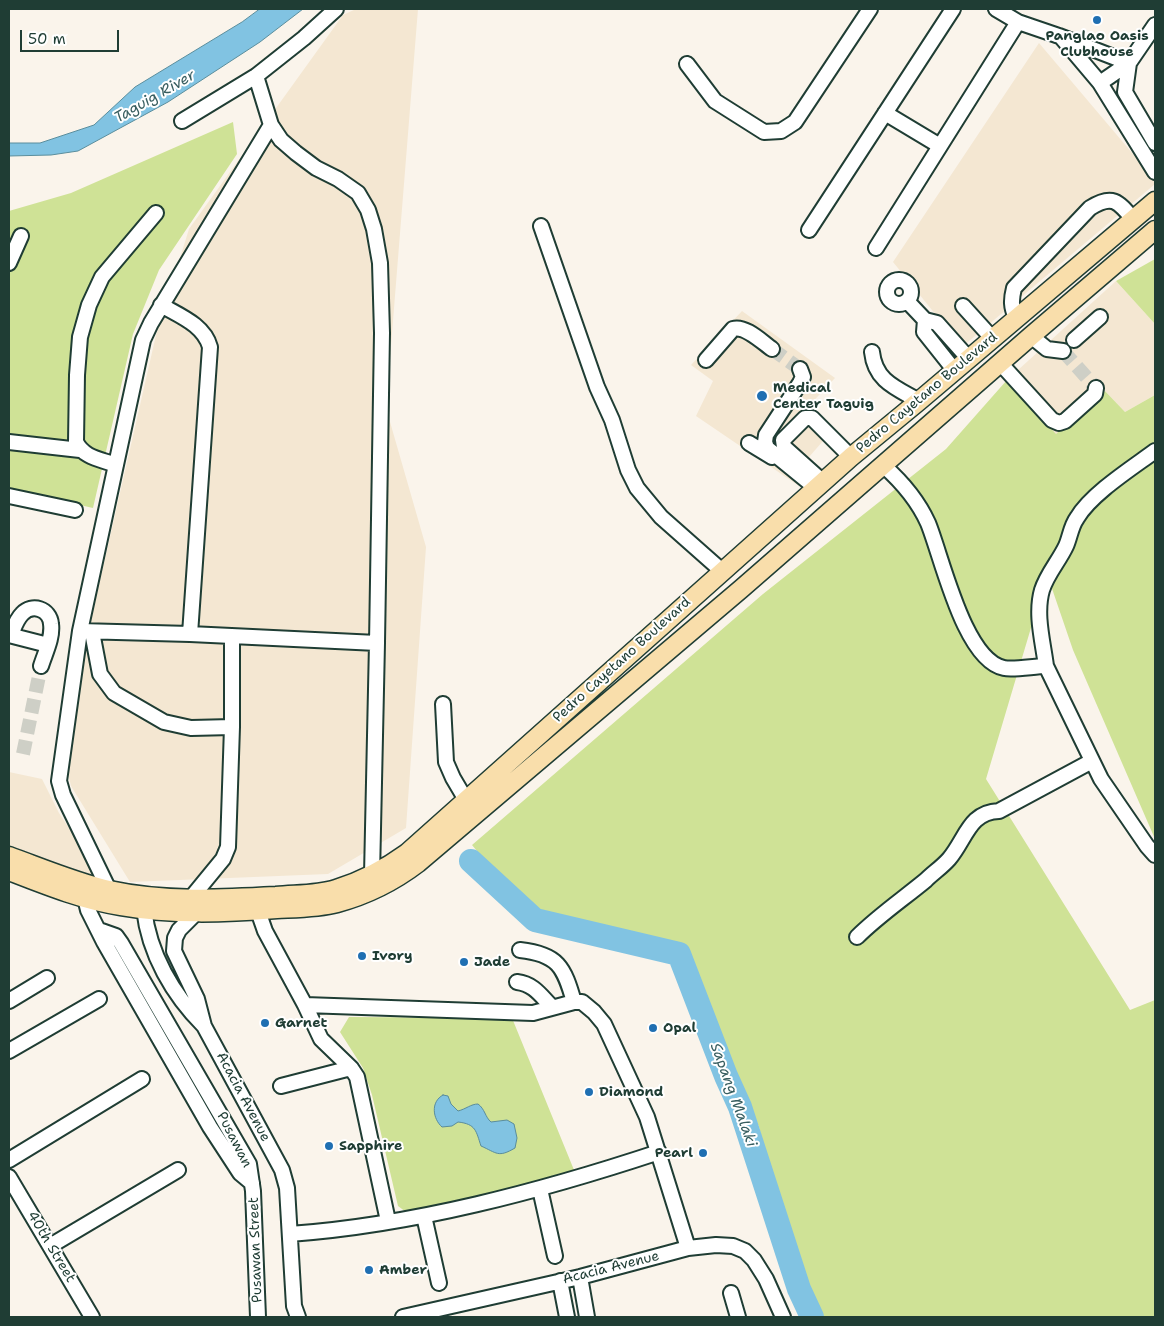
<!DOCTYPE html>
<html>
<head>
<meta charset="utf-8">
<style>
  body { margin:0 }
  #map { position:relative; width:1164px; height:1326px; overflow:hidden; background:#faf4eb; font-family:"Shantell Sans",sans-serif }
  canvas { display:block }
  .frame { position:absolute; inset:0; border:10px solid #1f3d34; pointer-events:none }
  .scale { position:absolute; left:20px; top:30px; width:99px; height:22px; box-sizing:border-box; border:2px solid #1f3d34; border-top:0; padding-left:6px; font-size:15px; line-height:18px; white-space:nowrap; color:#1f3d34; -webkit-text-stroke:4px #fff; paint-order:stroke }
</style>
</head>
<body>
<div id="map">
<canvas width="1164" height="1326"></canvas>
<div class="frame"></div>
<div class="scale">50 m</div>
</div>
<script>
const ctx = document.querySelector('canvas').getContext('2d');
ctx.lineJoin = 'round';
function fillPath(path, color) {
  ctx.fillStyle = color;
  ctx.fill(path, 'evenodd');
}
function trace(path, color, width, dash) {
  ctx.strokeStyle = color;
  ctx.lineWidth = width;
  ctx.lineCap = dash ? 'butt' : 'round';
  ctx.setLineDash(dash || []);
  ctx.stroke(path);
}
function drawText(font, color, halo, rows, align = 'center') {
  ctx.font = font + ' "Shantell Sans",sans-serif';
  ctx.lineWidth = 4;
  ctx.setLineDash([]);
  ctx.textBaseline = 'middle';
  ctx.strokeStyle = halo;
  ctx.fillStyle = color;
  for (const [text, x, y, turn = 0] of rows) {
    ctx.save();
    ctx.translate(x, y);
    ctx.rotate((+turn || 0) * Math.PI / 180);
    ctx.textAlign = isNaN(turn) ? turn : align;
    if (halo) ctx.strokeText(text, 0, 0);
    ctx.fillText(text, 0, 0);
    ctx.restore();
  }
}
fillPath(new Path2D(`
  M356,9H418L386,408L426,547L406,828L328,874L130,882L71,786L65,761L73,712L89,629L156,335L189,229L343,15Z
  M1039,43L1155,180V184L962,347L893,262Z
  M1116,281L1155,324V395L1125,412L1105,391L1056,435L1007,380Z
  M742,311L835,378L805,410L830,433L802,465L812,474L799,486L696,416L713,381L691,365Z
  M9,772L42,779L59,813L90,860L92,874L86,876L9,848Z`), '#f4e7d2');
fillPath(new Path2D(`
  M233,122L237,154L159,270L133,334L93,508L9,489V211L71,193Z
  M1155,259V324L1116,281Z
  M1007,380L1056,434L1105,391L1125,412L1155,395V839L1073,650L1047,574L986,779L1130,1010L1155,1000V1317H824L813,1299L779,1207L759,1127L683,947L531,907L504,884L472,845L763,594L946,449Z
  M349,1017L512,1018L574,1170C519,1185 463,1203 406,1212L398,1206L372,1095L363,1068L340,1032Z`), '#cfe296');
const water = new Path2D(`
  M260,9H303L260,42L168,102L78,151L51,155L9,156V143H40L94,125L135,87L242,22Z
  M443,1095L448,1096L451,1104L458,1111C466,1109 471,1104 478,1104C485,1109 485,1117 491,1122L507,1120L514,1124L517,1138L515,1148C498,1158 497,1153 481,1146C476,1131 476,1124 458,1122L452,1126L442,1127C433,1119 430,1102 443,1095Z`);
fillPath(water, '#81c3e2');
trace(water, '#5a8d9c', 1);
trace(new Path2D(`
  M471,861L535,920L679,954L726,1076L740,1107L799,1289L812,1317`), '#81c3e2', 24);
trace(new Path2D(`
  M772,349L800,369
  M1063,351L1096,388
  M23,754L41,666`), '#cecfc6', 14, [14, 7]);
const minor = new Path2D(`
  M996,9L1018,22L1059,36L1129,63L1125,92L1155,143
  M1062,38L1100,83L1155,172
  M687,64L715,101L764,132L781,131L795,122L870,9
  M256,76L271,125L281,140L296,153L316,168L338,179L358,193L368,210L374,229L380,263L382,333L377,643
  M1100,83L1129,63L1155,25
  M885,113L940,146
  M182,121L256,76L304,38L336,9
  M541,226L597,387L612,420L628,470L637,488L661,517L722,571
  M809,230L953,9
  M876,248L1018,22
  M9,263L21,236
  M887 292a12 12 0 1 1 24 0a12 12 0 1 1-24 0Z
  M907,301L925,320L937,323L969,359
  M161,305C180,316 204,325 210,347L190,634
  M963,306L992,338
  M1016,318C1011,307 1011,300 1014,288L1090,208C1112,194 1118,201 1133,219
  M925,320L924,332L955,371
  M1031,336L1047,349L1063,351
  M1074,340L1100,317
  M872,352C875,381 896,388 919,401
  M706,360L733,329C745,325 762,342 772,349
  M1001,364L1052,420L1059,423L1065,421L1095,394L1096,388
  M800,369L803,377L800,383L766,435L765,442L767,448L816,488
  M9,442L80,450
  M749,443L772,457
  M116,465C100,459 84,458 76,442L77,375L80,337L89,305L102,277L156,213
  M884,466C902,482 918,501 928,523C942,557 964,660 1004,668C1014,670 1035,666 1046,666L1101,779L1147,846L1155,855
  M823,482L784,447L783,440L805,418H812L851,457
  M9,496L75,510
  M80,631L190,634L377,643L372,875
  M92,632L100,674L114,693L164,722L191,728L232,727
  M9,635L48,645
  M11,635C14,628 16,620 22,614C32,603 50,609 51,624C53,638 45,653 41,666
  M1046,666C1043,642 1035,614 1042,590C1047,574 1059,561 1066,546C1070,537 1071,526 1077,518C1091,494 1132,468 1155,451
  M443,704L446,762L453,778L466,800
  M109,890L63,795L59,781L80,631L143,340L151,323L271,125
  M85,898L88,910L104,942L210,1127L240,1173L252,1183
  M191,898L223,859L228,847L232,727V636
  M144,909C149,954 173,995 204,1026
  M258,911L265,931L305,1005L321,1039L351,1068L357,1077L388,1221
  M197,912L179,930L175,938L174,951L197,999L204,1026L282,1170L287,1188L294,1306L298,1317
  M99,930L116,936L121,943L249,1164L253,1191L258,1317
  M857,937C878,916 903,899 926,880C933,873 942,867 949,859C966,839 969,812 999,811L1092,761
  M520,950C558,954 564,967 574,1002
  M517,982C534,984 541,996 552,1007
  M9,1001L47,978
  M305,1005L533,1013L574,1002H582L594,1012L604,1024L647,1117L688,1248
  M9,1051L99,999
  M281,1086L351,1068
  M9,1160L142,1079
  M9,1177L92,1317
  M540,1189L555,1256
  M424,1216L439,1283
  M290,1234C414,1225 541,1191 659,1152
  M50,1246L178,1170
  M580,1277L587,1317
  M560,1281L567,1317
  M731,1293L738,1317
  M403,1317L580,1277L688,1248L716,1245L733,1246L745,1251L754,1260L766,1279L783,1317`);
const major = new Path2D(`
  M9,856C42,868 75,882 109,890C164,902 221,899 276,896C296,894 317,895 336,889C362,881 385,869 407,853L851,457L919,401L1155,201
  M9,871C45,885 82,900 121,906C172,915 225,913 277,909C296,908 318,908 337,903C367,895 393,882 418,863L741,589L1031,336L1155,230`);
trace(minor, '#1f3d34', 18);
trace(major, '#1f3d34', 21);
trace(minor, '#fff', 14);
trace(major, '#f9deab', 18);
for (const [x, y, r, color] of [
  [1097,20,5,"#1f6fb2"],
  [762,396,6,"#1f6fb2"],
  [362,956,5,"#1f6fb2"],
  [464,962,5,"#1f6fb2"],
  [265,1023,5,"#1f6fb2"],
  [653,1028,5,"#1f6fb2"],
  [589,1092,5,"#1f6fb2"],
  [329,1146,5,"#1f6fb2"],
  [703,1153,5,"#1f6fb2"],
  [369,1270,5,"#1f6fb2"]
]) {
  const dot = new Path2D();
  dot.arc(x, y, r, 0, 2 * Math.PI);
  ctx.fillStyle = color;
  ctx.fill(dot);
  trace(dot, '#fff', 2);
}
drawText('bold 14px', '#1f3d34', '#fff', [
  ["Panglao Oasis",1097,36,"center"],
  ["Clubhouse",1097,52,"center"],
  ["Medical",773,388],
  ["Center Taguig",773,404],
  ["Ivory",372,956],
  ["Jade",474,962],
  ["Garnet",275,1023],
  ["Opal",663,1028],
  ["Diamond",599,1092],
  ["Sapphire",339,1146],
  ["Pearl",693,1153,"right"],
  ["Amber",379,1270]
], 'left');
drawText('14px', '#1f3d34', '#fff', [
  ["Pedro Cayetano Boulevard",927,393,-40],
  ["Pedro Cayetano Boulevard",622,660,-42],
  ["Acacia Avenue",243,1097,62],
  ["Pusawan",234,1140,63],
  ["40th Street",51,1247,59],
  ["Pusawan Street",256,1250,-92],
  ["Acacia Avenue",611,1268,-14]
]);
drawText('italic 15px', '#385e60', '#fff', [
  ["Taguig River",155,97,-30],
  ["Sapang Malaki",733,1095,70]
]);
</script>
</body>
</html>
